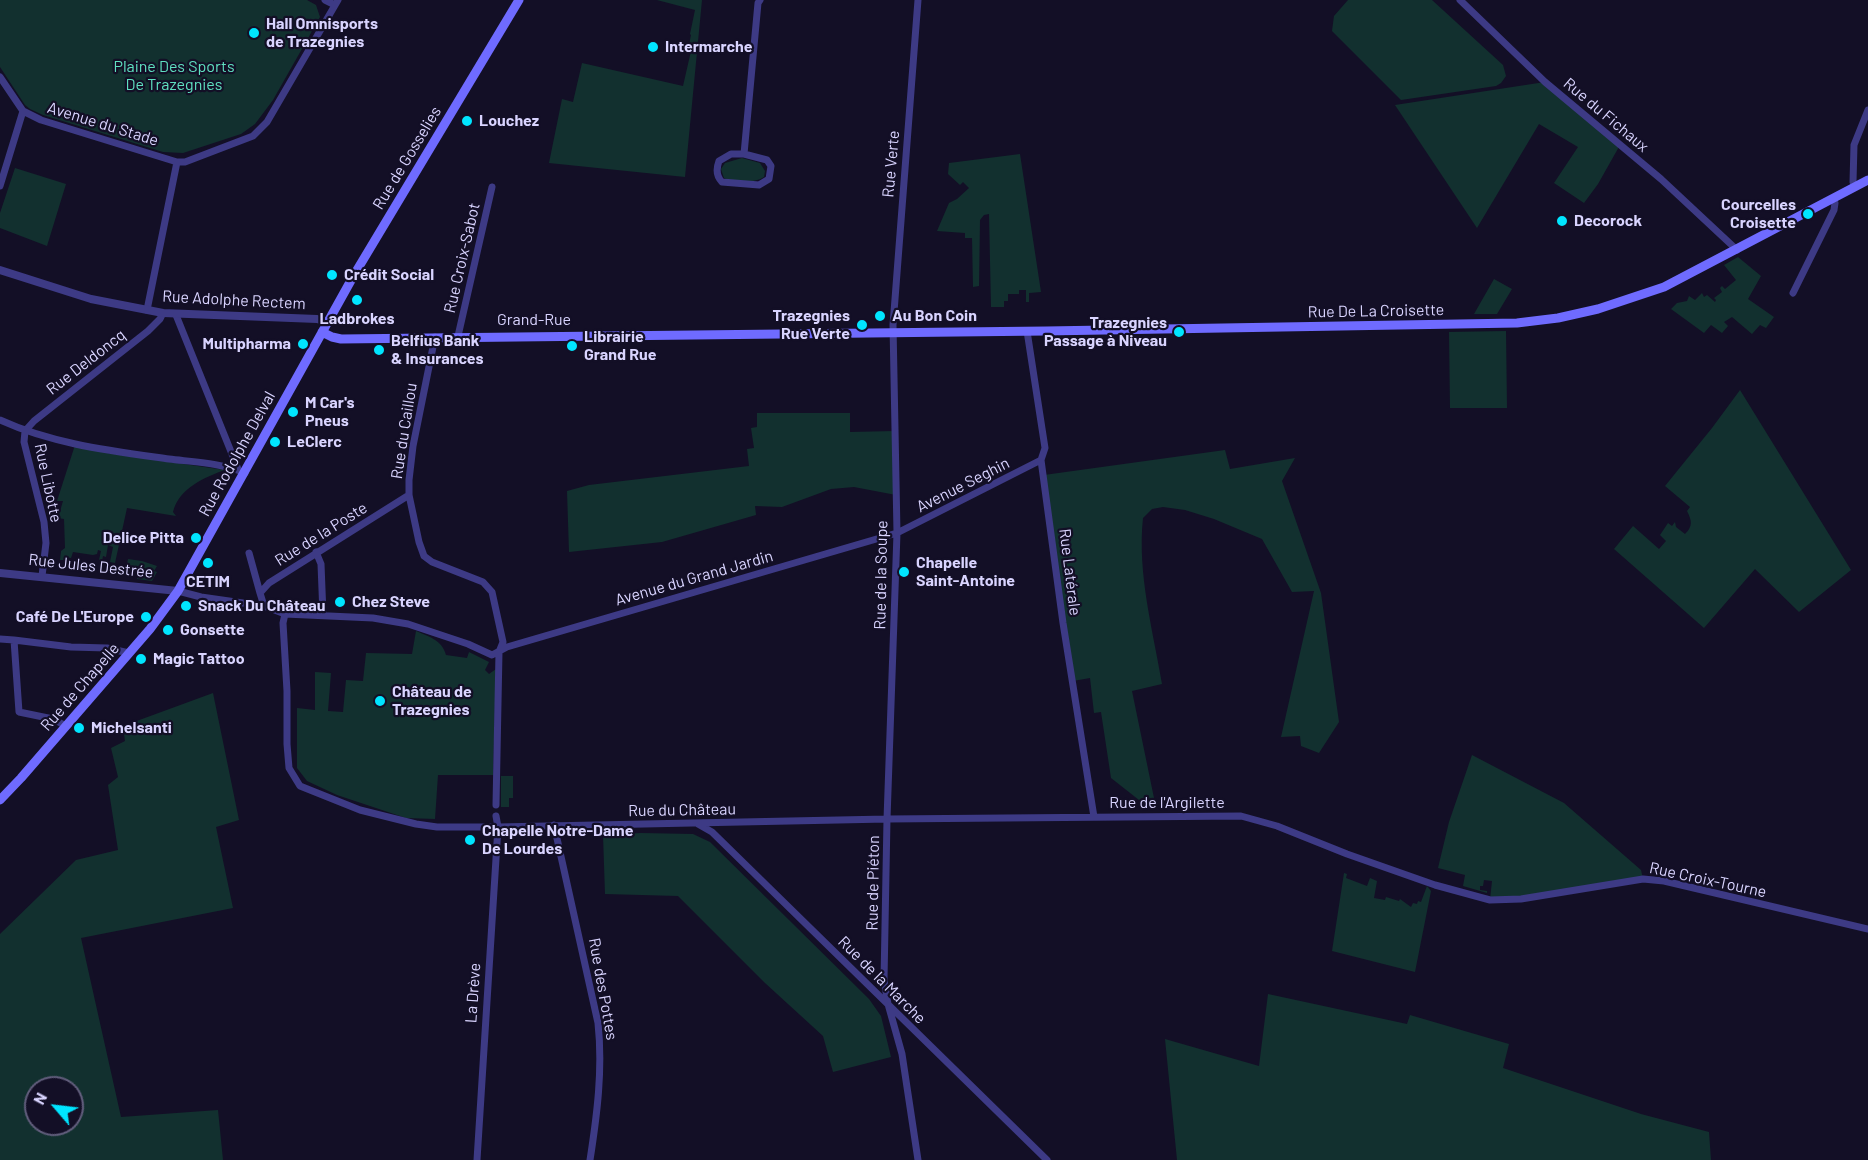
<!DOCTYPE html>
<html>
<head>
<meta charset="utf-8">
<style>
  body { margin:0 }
  #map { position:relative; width:1868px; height:1160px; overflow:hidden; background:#130f26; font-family:Barlow,sans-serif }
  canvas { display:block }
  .north { position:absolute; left:24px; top:1076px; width:60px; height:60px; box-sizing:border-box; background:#130f26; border:2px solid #625e7d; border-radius:50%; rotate:298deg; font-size:16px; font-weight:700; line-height:24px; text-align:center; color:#d9d4ff }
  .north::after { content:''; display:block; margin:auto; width:21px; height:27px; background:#00e5ff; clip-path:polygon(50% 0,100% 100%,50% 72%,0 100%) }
</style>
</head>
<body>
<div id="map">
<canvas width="1868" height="1160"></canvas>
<div class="north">N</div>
</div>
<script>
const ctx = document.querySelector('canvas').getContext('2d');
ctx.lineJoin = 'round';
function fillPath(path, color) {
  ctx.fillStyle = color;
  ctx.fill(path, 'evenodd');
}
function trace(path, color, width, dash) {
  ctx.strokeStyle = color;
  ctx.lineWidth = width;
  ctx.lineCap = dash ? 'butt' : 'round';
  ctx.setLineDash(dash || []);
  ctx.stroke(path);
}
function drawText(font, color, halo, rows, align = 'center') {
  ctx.font = font + ' Barlow,sans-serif';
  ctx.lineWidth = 4.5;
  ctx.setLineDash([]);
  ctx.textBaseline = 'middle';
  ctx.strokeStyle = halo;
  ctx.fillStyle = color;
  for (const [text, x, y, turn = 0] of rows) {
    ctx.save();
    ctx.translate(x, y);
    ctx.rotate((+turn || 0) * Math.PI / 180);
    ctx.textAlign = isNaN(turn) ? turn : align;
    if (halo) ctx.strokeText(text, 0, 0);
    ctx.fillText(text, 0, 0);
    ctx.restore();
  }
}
fillPath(new Path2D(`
  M0,0H307L316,5L320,17L273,100L255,124L241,134L183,153L163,152L43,115L30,109L25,105L0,67Z
  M657,0H702L685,177L549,163L562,99L573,102L582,63L683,86L691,51L688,50L691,35L690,34L695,10Z
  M1348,0H1432L1503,65L1506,76L1501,83L1496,86L1401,100L1332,31L1334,16Z
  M1545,82L1620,145L1598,184L1584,203L1554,183L1578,147L1539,124L1477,228L1395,105Z
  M1020,154L1041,292L1029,293V302H1026V290H1019V294H1008V301H1004V307H991L989,214L984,215L980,220L979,286L973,287L972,238H965V233L937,231L949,203L957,199L969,188L963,182L960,185L948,174L949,163Z
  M742,158L760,163L765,171L764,177C753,184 736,182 724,178L721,169L725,163Z
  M15,168L66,184L47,246L0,228V213Z
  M1738,257L1761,276L1748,299L1774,317L1766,328L1760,325L1752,334L1732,317L1724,322L1728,326L1722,333L1711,325L1704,333L1671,309L1677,303L1687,301L1689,296L1695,300L1702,293L1704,297L1707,295L1715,302L1716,300L1714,298L1722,292L1720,288L1722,286L1725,289L1736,280L1724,265Z
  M1494,279L1512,289L1497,314H1474Z
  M1506,331L1507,408H1450L1449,332Z
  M1740,390L1851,570L1799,612L1755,569L1704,628L1614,549L1633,526L1659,549L1666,541L1660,535L1668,523L1672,526L1675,522L1676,527L1685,534C1693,526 1692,521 1687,511L1690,507L1665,486L1712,428Z
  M757,413H850V432L895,431L896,495L854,487L831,489L782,507L755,506L756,515L662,542L569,552L567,491L589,485L749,466L747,449L754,448L751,428L757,427Z
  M75,445L108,453L225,470C205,477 179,488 173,512L176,516L127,508L115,563L110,562L113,547L108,545L106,557L103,556L102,561L99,560L101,551L98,550L97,554L93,555L73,552L71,558L65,557V560H60L61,551L65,548L64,519L58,518L63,501H57Z
  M1225,450L1230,469L1295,458L1282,481L1321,593L1339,722L1319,753L1301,746L1300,736L1281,737L1314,591L1292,592L1262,539L1214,519L1185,510L1163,507L1152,509L1143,518C1137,573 1153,630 1162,684L1132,691L1154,798L1139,800L1111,778L1101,712L1094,713L1090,678L1073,681L1044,475Z
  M128,559L142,561L157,566L154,571L157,572L152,581L137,579L139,571L126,569Z
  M416,631C430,637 442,640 446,655L467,658L469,652L489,662L485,670L489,674L496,669L493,775H438L435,819L406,818L337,795L307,781L297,768V708L315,710V672L331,673L328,711L343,712L346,680L363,681L366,653L412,654Z
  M213,693L239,820L216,827L233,908L81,938L121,1117L218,1110L223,1160H0V934L76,860L118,850L108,785L118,777L111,748L125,741L123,726ZM36,1088H72V1124H36Z
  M1472,755L1564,803L1641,870L1643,879L1572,892L1490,900L1492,881L1484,880L1483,886H1480V890L1487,891V893L1463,886L1465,875L1438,868L1449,822Z
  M501,776H513V798H509V807H501Z
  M641,833L693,834L710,842L869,999L881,1016L891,1057L833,1072L823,1036L765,983L678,896L605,894L603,835Z
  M1344,873L1347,874L1346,878L1367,886L1370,878L1377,881L1374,898L1385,900L1386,897L1399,901L1400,899L1411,907L1413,903L1417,904L1418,901L1421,902L1427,886L1431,891L1415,972L1332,951Z
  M1268,994L1407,1024L1410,1015L1509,1044L1503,1068L1641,1114L1709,1132L1711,1160H1177L1165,1039L1259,1066Z`), '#12302f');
trace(new Path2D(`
  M325,0L335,5
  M1460,0L1545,82L1661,179L1737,250
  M0,77L23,111L41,120L177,162H185L253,136L267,122L338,0
  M731,154H744L767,160L771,166L769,179L759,185L722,182C716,176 716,169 719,161Z
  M744,154L758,3L760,0
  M0,186L23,111
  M1855,187L1853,182L1854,145L1868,110
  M1793,293L1834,210L1835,203L1833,198
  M147,310L177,162
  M176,315L238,469
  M1027,331L1045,448L1041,460L1063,623L1094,817
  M458,336L492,187
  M435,337L413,446L409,480V495L419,542L424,556L432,562L483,582L492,592L503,642L499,652L496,805
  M0,420C52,444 112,451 169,459C194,462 222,463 245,473
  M25,431L34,421L148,331L160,319L163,313
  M25,431L24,442L44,522L46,543L42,576
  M316,552L321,564L323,615
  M249,553L260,593
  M178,591L201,597L264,606L285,614L373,618L408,624L468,644L492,655L507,647L897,533L1041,460
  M264,606L260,593L269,583L409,495
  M285,614L283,623L287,691V744L289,768L300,786L360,810L416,824L437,827H498L887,819L1241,816L1277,826L1347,854L1435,885L1490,900L1521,899L1643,879L1664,881L1868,929
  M0,639L14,640
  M66,726L53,719L19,712L14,640L71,647L107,648L129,653
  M698,824L712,832L1047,1160
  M554,825L598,1023C603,1069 597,1115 590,1160
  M477,1160L498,827L496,816
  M918,1160L902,1054L888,1004L884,980L887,819L897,533L893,325L918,0`), '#3d3a85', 7);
trace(new Path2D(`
  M0,270L91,299L163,313L317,319L327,322
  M0,573L178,591`), '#3d3a85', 8);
trace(new Path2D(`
  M322,332L332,337L341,339L1046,331L1517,323L1558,318L1598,309L1664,287L1868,180
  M0,800L21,778L150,629L178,591L354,275L519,0`), '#6f6bff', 9);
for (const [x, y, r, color] of [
  [254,33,6,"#00e5ff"],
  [653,47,6,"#00e5ff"],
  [467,121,6,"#00e5ff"],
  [1808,214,6,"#00e5ff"],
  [1562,221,6,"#00e5ff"],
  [332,275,6,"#00e5ff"],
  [357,300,6,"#00e5ff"],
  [880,316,6,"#00e5ff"],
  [862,325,6,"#00e5ff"],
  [1179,332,6,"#00e5ff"],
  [303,344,6,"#00e5ff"],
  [572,346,6,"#00e5ff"],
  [379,350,6,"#00e5ff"],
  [293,412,6,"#00e5ff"],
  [275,442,6,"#00e5ff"],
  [196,538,6,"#00e5ff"],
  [208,563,6,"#00e5ff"],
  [904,572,6,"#00e5ff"],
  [340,602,6,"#00e5ff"],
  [186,606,6,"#00e5ff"],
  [146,617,6,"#00e5ff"],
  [168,630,6,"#00e5ff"],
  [141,659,6,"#00e5ff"],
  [380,701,6,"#00e5ff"],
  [79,728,6,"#00e5ff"],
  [470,840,6,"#00e5ff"]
]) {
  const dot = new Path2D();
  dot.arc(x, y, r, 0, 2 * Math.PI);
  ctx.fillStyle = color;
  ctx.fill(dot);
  trace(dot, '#130f26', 2);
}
drawText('bold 16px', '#d9d4ff', '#130f26', [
  ["Hall Omnisports",266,24],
  ["de Trazegnies",266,42],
  ["Intermarche",665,47],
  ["Louchez",479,121],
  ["Courcelles",1796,205,"right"],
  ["Croisette",1796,223,"right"],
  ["Decorock",1574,221],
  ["Crédit Social",344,275],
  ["Trazegnies",850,316,"right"],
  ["Rue Verte",850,334,"right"],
  ["Au Bon Coin",892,316],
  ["Ladbrokes",357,319,"center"],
  ["Trazegnies",1167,323,"right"],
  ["Passage à Niveau",1167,341,"right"],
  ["Librairie",584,337],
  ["Grand Rue",584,355],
  ["Belfius Bank",391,341],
  ["& Insurances",391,359],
  ["Multipharma",291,344,"right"],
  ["M Car's",305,403],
  ["Pneus",305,421],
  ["LeClerc",287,442],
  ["Delice Pitta",184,538,"right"],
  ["Chapelle",916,563],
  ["Saint-Antoine",916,581],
  ["CETIM",208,582,"center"],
  ["Chez Steve",352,602],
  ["Snack Du Château",198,606],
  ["Café De L'Europe",134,617,"right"],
  ["Gonsette",180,630],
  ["Magic Tattoo",153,659],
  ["Château de",392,692],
  ["Trazegnies",392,710],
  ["Michelsanti",91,728],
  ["Chapelle Notre-Dame",482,831],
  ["De Lourdes",482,849]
], 'left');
drawText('16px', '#5fe0c0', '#130f26', [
  ["Plaine Des Sports",174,67],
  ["De Trazegnies",174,85]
]);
drawText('16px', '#d9d4ff', '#130f26', [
  ["Rue du Fichaux",1606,115,40],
  ["Avenue du Stade",103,124,17],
  ["Rue de Gosselies",407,158,-59],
  ["Rue Verte",891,164,-85],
  ["Rue Croix-Sabot",462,258,-77],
  ["Rue Adolphe Rectem",234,300,3],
  ["Rue De La Croisette",1376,311,-1],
  ["Grand-Rue",534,320],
  ["Rue Deldoncq",86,362,-38],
  ["Rue du Caillou",404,431,-81],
  ["Rue Rodolphe Delval",237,454,-61],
  ["Rue Libotte",48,483,78],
  ["Avenue Seghin",963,485,-27],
  ["Rue de la Poste",321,534,-32],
  ["Rue Jules Destrée",91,566,6],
  ["Rue Latérale",1070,572,83],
  ["Rue de la Soupe",881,575,-89],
  ["Avenue du Grand Jardin",694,578,-16],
  ["Rue de Chapelle",80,687,-49],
  ["Rue de l'Argilette",1167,803],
  ["Rue du Château",682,810,-1],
  ["Rue Croix-Tourne",1708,880,12],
  ["Rue de Piéton",873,883,-89],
  ["Rue de la Marche",882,980,45],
  ["Rue des Pottes",603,989,80],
  ["La Drève",473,993,-86]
]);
</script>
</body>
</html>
